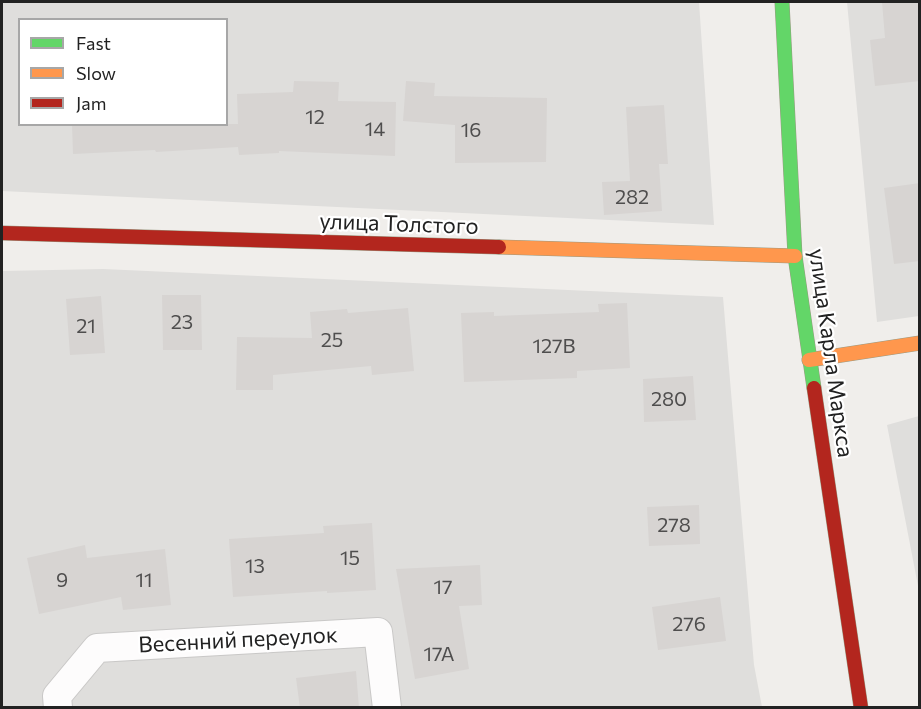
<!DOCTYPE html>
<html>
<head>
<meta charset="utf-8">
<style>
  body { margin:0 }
  #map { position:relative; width:921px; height:709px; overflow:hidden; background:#f0eeeb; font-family:Commissioner,sans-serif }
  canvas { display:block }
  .frame { position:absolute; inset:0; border:3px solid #222; pointer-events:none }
  .legend { position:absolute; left:18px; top:18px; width:210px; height:108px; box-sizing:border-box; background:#fff; border:2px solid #a7a7a7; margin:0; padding:8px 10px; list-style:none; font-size:18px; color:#222 }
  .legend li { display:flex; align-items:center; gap:12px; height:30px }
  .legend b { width:30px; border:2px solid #a7a7a7 }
</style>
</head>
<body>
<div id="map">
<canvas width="921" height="709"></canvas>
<div class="frame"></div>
<ul class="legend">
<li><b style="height:8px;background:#63d668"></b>Fast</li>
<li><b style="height:8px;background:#ff974d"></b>Slow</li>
<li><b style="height:8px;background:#b3261e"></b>Jam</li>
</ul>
</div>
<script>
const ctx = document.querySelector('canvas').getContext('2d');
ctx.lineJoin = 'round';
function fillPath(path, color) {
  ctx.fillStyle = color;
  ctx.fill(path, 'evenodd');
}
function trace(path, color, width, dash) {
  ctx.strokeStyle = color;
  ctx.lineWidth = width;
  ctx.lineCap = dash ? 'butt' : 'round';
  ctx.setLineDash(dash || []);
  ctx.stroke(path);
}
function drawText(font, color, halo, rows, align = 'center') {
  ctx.font = font + ' Commissioner,sans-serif';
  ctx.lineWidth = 4.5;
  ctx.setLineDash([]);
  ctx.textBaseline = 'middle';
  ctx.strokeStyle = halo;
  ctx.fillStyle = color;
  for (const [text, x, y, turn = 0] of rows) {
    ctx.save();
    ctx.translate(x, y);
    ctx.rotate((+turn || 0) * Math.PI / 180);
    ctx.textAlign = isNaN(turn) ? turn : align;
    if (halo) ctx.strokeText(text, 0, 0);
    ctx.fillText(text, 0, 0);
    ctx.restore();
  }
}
fillPath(new Path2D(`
  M2,2H699L714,225L2,191ZM20,20H226V124H20Z
  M847,2H919V316L877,322Z
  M103,269L723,297L754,665L762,707H2V271Z
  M919,416H920L919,591L887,425Z`), '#dfdedc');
fillPath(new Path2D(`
  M882,2H920V81L875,86L870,40L885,38Z
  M294,81L339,82L338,101L396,102L395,156L279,151V153L239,155L238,147L156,152L155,150L73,154L72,124H238L237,94L293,92Z
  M406,81L435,83L434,96L547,98L546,162L455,163V125L403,121Z
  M664,105L668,164H659L662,211L604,215L602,182L630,181L626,107Z
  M920,183V261L894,264L884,188Z
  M162,295H201L202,350H163Z
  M101,296L105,353L70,355L66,299Z
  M627,303L630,368L577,371V378L464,382L461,313L494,312V316L599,312L598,304Z
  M408,308L414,371L372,375L371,366L273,375V390H236L237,337L312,338L310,312L347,309L348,313Z
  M693,376L696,420L644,422L643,379Z
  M699,505L700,544L649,546L647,507Z
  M372,523L376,590L327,593V591L233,597L229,539L324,533L323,526Z
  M85,545L87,558L165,549L171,605L123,610L121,597L39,614L27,558Z
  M480,565L482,605L459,606L469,669L415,679L396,569Z
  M720,597L726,641L658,650L652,607Z
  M356,671L359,708H300L296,678Z`), '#d7d4d2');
const street = new Path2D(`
  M58,708L57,696L97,648L378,632L387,708`);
const fast = new Path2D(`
  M782,2L795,256L814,388`);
const slow = new Path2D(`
  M499,247L795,256
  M809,360L920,343`);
const jam = new Path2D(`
  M2,233L499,247
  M814,388L861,708`);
trace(street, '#c9c8c7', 30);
trace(fast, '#999a82', 15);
trace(slow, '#999a82', 15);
trace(jam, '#999a82', 15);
trace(street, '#fdfcfc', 28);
trace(fast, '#63d668', 14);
trace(slow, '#ff974d', 14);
trace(jam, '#b3261e', 14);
drawText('20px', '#4f4e4e', null, [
  ["12",315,117],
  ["14",375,129],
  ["16",471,130],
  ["282",632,197],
  ["23",182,322],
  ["21",86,326],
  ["25",332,340],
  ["127В",554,346],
  ["280",669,399],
  ["278",674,525],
  ["15",350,558],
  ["13",255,566],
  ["9",62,580],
  ["11",144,580],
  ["17",443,587],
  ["276",689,624],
  ["17А",439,654]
]);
drawText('22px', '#222', '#fff', [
  ["улица Толстого",399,224,2],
  ["улица Карла Маркса",831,353,82],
  ["Весенний переулок",238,640,-3]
]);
</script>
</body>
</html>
